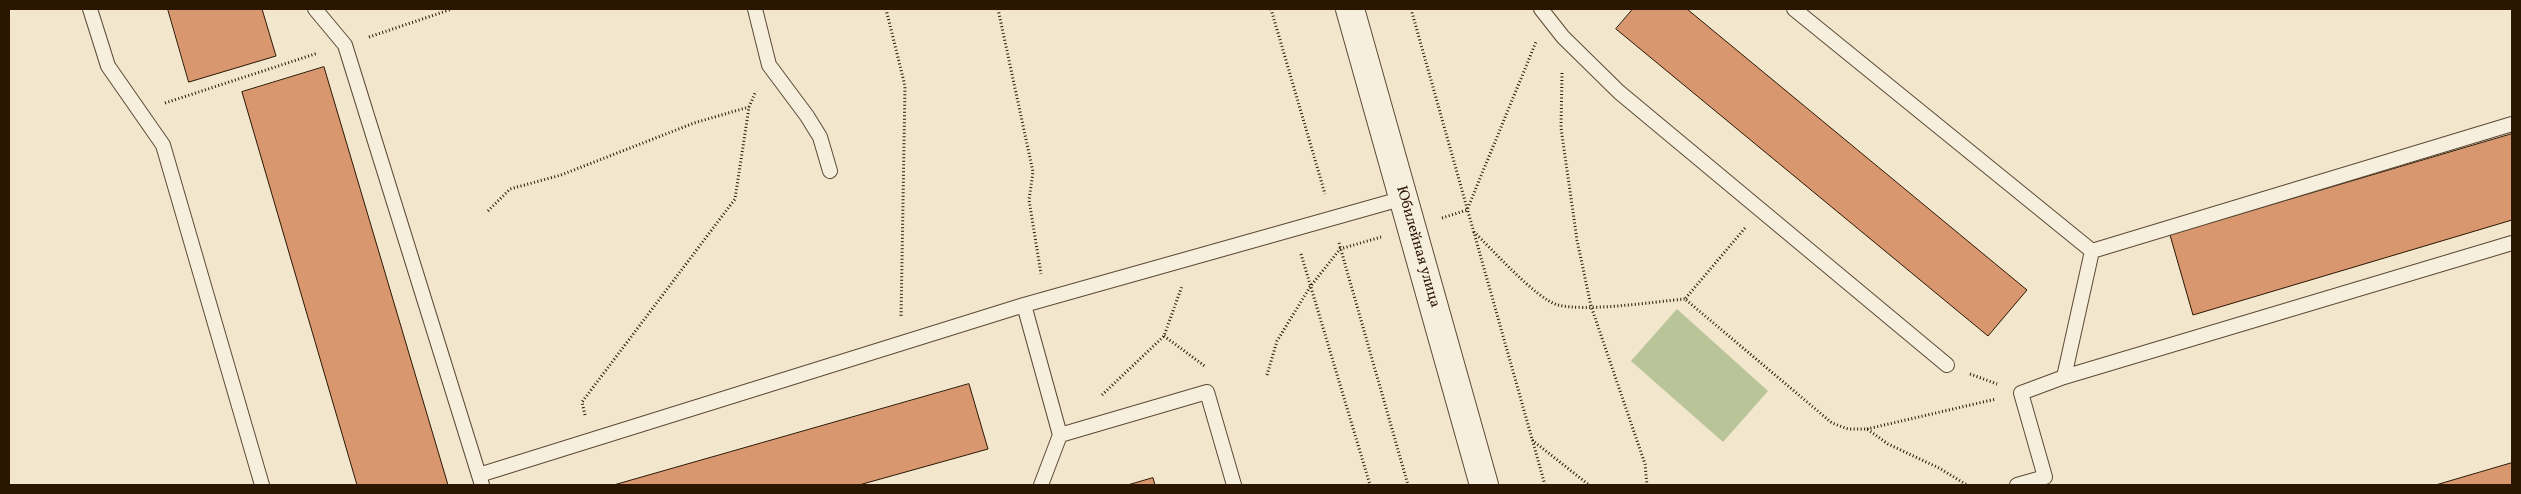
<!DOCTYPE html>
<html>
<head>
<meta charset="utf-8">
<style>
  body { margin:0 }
  #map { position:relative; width:2521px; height:494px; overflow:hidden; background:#f2e6cd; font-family:Vollkorn,serif }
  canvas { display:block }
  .frame { position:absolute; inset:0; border:10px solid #2b1602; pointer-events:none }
</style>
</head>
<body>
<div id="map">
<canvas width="2521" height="494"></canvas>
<div class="frame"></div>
</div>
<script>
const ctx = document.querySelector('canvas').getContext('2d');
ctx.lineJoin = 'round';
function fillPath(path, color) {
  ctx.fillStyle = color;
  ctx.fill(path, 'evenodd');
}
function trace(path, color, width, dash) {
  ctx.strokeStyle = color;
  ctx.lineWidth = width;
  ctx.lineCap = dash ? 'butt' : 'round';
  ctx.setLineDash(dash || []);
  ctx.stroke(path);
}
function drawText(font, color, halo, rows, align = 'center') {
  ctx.font = font + ' Vollkorn,serif';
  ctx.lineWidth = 5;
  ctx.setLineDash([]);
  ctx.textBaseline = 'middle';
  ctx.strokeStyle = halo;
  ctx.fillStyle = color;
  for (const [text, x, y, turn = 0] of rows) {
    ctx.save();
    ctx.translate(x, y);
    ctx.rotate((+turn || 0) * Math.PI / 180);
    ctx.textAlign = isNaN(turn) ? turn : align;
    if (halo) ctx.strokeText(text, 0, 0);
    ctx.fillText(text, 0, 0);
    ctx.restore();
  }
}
fillPath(new Path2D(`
  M1677,309L1768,391L1723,442L1631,361Z`), '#b9c599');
const building = new Path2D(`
  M168,9H262L276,56L189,82Z
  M1633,9H1687L2027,290L1988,336L1616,29Z
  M324,67L448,485H357L242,92Z
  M2512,134V220L2193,315L2170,235Z
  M969,384L988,449L859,485H614Z
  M2512,463V485H2436Z
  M1153,478L1155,485H1128Z`);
fillPath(building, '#d8976e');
trace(building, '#2b1602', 1);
const service = new Path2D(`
  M90,9L108,66L163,145L262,485
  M315,9L345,45L482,485
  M755,9L769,65L807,116L820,137L830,171
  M1541,9L1563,37L1619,92L1947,365
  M1794,9L2092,251L2512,124
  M1024,305L1060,435L1041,485
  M2064,377L2512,243
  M1060,435L1207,392L1234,485
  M479,475L1024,305L1404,198
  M2017,485L2045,477L2021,393L2064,377L2092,251`);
const tertiary = new Path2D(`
  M1350,9L1484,485`);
trace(service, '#5d4a35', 16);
trace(tertiary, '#5d4a35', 30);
trace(new Path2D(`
  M886,9L905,86L901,318
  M998,9L1033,172L1029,200L1041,274
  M1271,9L1325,194
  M1411,9L1545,485
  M369,37L452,9
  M1562,73L1561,128L1577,240L1591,306L1645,464L1647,485
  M165,103L318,53
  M488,211L510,189L561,175L694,123L749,107
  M1442,218L1467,210L1536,42
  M1745,228L1685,299L1832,423L1848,429H1867L1888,444L1939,468L1967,485
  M1474,232C1492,249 1536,299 1558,305C1587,312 1652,302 1685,299
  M1339,243L1408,485
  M1301,254L1370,485
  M1164,336L1206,367
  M1970,374L1997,384
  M1267,375L1277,341L1310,287L1340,249L1381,237
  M1102,395L1164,336L1182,286
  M585,415L582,402L735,199L749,107L756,91
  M1867,429L1996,399
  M1532,440L1589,485`), '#2b1602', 3, [1, 2.5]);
trace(service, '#f7efde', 14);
trace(tertiary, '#f7efde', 28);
drawText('15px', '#2b1602', '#f7efde', [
  ["Юбилейная улица",1417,247,74]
]);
</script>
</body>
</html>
